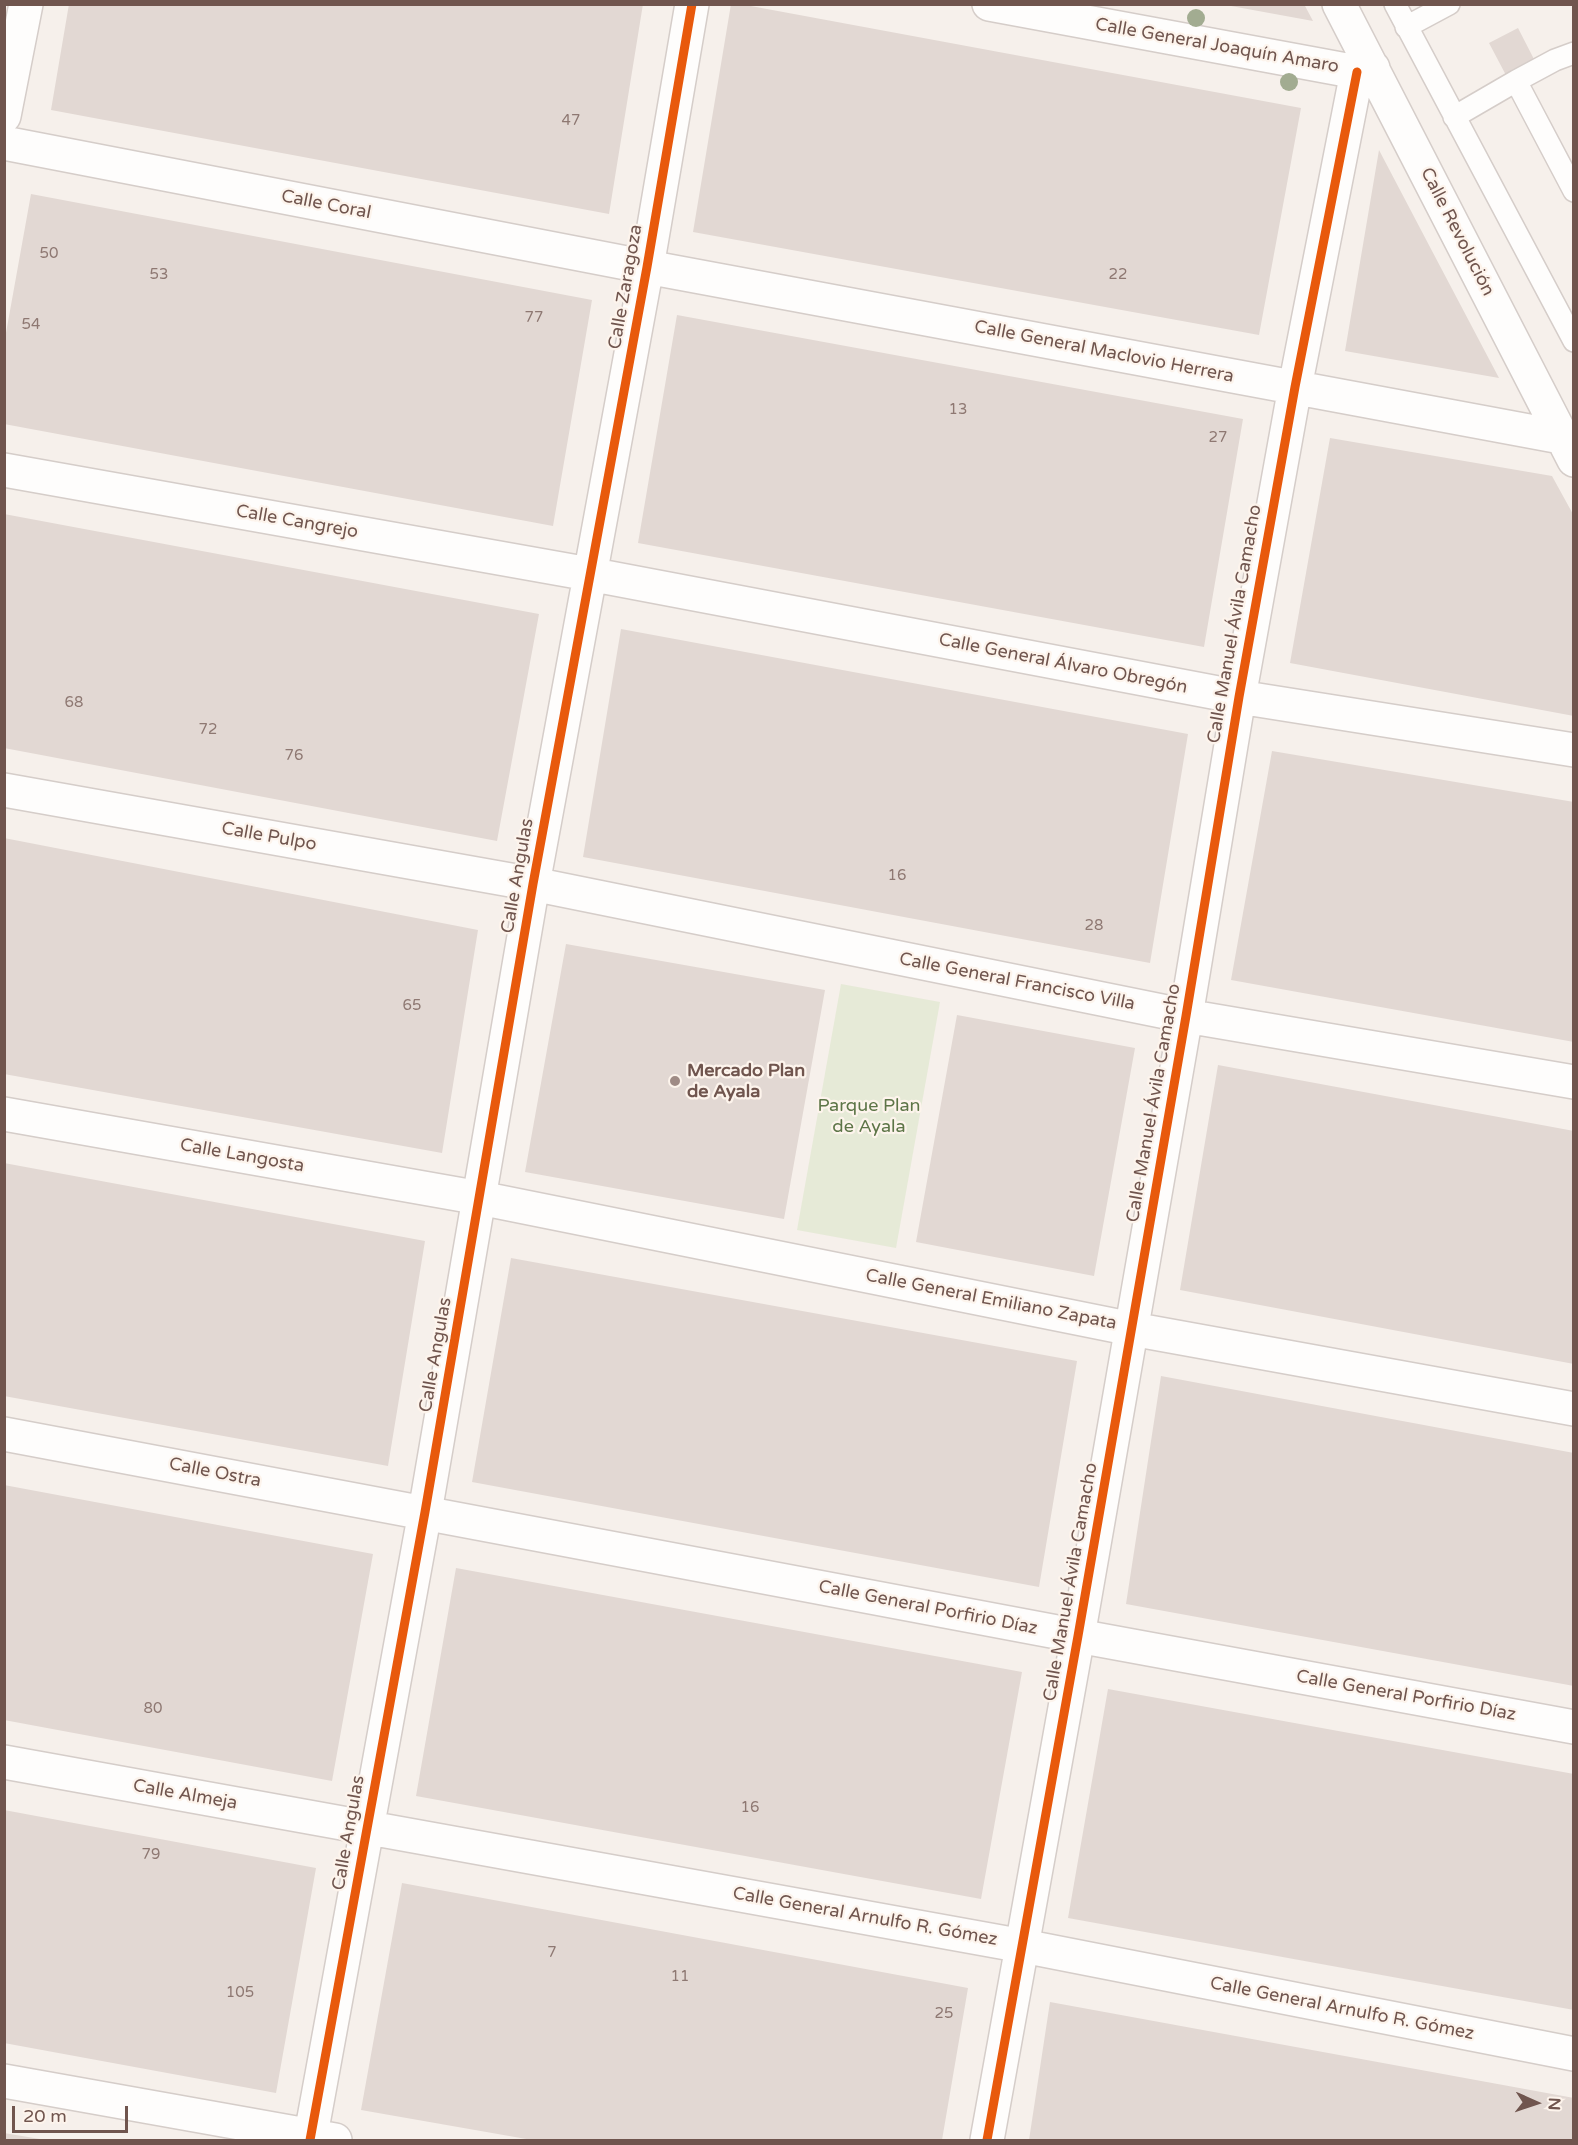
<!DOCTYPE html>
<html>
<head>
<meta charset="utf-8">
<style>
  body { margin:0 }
  #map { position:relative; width:1578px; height:2145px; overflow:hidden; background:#f6f0eb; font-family:"Varela Round",sans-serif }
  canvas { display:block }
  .frame { position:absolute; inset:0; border:6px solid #70554e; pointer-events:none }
  .north { position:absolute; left:1506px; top:2073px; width:60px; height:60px; -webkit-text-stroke:4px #fdf4ec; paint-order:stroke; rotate:93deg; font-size:16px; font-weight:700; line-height:24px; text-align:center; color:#70554e }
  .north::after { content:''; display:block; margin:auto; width:21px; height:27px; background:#70554e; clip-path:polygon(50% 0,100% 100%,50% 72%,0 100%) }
  .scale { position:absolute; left:12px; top:2106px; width:116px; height:27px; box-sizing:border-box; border:3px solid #70554e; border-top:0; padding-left:8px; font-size:18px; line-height:21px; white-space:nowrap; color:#70554e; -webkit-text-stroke:4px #fdf4ec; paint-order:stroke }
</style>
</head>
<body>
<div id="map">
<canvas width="1578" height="2145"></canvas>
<div class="frame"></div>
<div class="north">N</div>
<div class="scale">20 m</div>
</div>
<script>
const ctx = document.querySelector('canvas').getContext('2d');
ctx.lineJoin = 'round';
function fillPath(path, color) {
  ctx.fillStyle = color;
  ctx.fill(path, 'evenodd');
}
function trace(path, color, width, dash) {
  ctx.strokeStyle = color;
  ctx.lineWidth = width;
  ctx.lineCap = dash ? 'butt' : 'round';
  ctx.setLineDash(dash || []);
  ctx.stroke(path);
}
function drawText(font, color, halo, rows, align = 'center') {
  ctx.font = font + ' "Varela Round",sans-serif';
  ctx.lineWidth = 4.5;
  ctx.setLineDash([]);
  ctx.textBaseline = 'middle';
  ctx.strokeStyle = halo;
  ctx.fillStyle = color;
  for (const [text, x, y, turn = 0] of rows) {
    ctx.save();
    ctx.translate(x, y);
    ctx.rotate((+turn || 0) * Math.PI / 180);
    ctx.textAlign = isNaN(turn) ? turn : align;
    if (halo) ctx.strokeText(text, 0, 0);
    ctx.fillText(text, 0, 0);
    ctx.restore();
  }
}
fillPath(new Path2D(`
  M841,984L940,1002L896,1248L797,1230Z`), '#e6ead7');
fillPath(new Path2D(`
  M69,4H643L609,214L51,110Z
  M731,4H740L1301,108L1259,335L693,232Z
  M1231,4H1304L1313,21L1231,6Z
  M1518,28L1537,65L1508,79L1489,43Z
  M1379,150L1431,249L1499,378L1345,351Z
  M31,194L592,300L553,526L4,424V344Z
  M677,315L1243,419L1204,647L638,543Z
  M1330,438L1552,476L1574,516V716L1290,663Z
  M4,514L539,614L497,841L4,748Z
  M621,629L1188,734L1150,963L583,857Z
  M1272,751L1574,802V1042L1231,980Z
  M4,838L478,930L442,1153L4,1074Z
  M566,944L825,990L784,1219L525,1172Z
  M957,1015L1135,1048L1094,1276L916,1242Z
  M1218,1065L1574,1131V1364L1180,1290Z
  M4,1163L425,1241L388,1466L4,1396Z
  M511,1258L1077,1361L1039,1587L472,1482Z
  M1161,1376L1574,1453V1686L1126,1604Z
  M4,1485L373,1554L332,1781L4,1720Z
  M456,1568L1022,1672L981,1899L416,1796Z
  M1108,1689L1574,1774V2010L1068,1918Z
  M4,1810L316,1868L276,2093L4,2043Z
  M402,1883L968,1988L942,2140H532L361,2110Z
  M1050,2002L1574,2098V2140H1029Z
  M4,2133L40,2139V2140H4Z`), '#e2d8d3');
const lane = new Path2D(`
  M1395,4L1574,341
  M1406,27L1449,4
  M1516,81L1555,60L1574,53
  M1454,117L1516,81L1574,191`);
const street = new Path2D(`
  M989,4L1357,72L1373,68
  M1339,4L1574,460
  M4,116L26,4
  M4,143L647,267L1561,437
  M4,470L589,574L1239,697L1574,750
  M4,790L533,884L1186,1016L1574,1082
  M4,1114L480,1198L1132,1329L1574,1409
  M4,1434L1078,1636L1574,1727
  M4,1762L1023,1946L1574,2054
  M4,2081L335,2140
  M310,2140L425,1512L533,884L647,267L692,4
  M987,2140L1078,1636L1186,1016L1239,697L1295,387L1357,72`);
trace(lane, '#d5cdc9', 24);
trace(street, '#d5cdc9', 36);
trace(lane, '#fefdfc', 21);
trace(street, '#fefdfc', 33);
trace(new Path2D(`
  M310,2140L425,1512L533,884L647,267L692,4
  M987,2140L1078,1636L1186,1016L1239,697L1295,387L1357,72`), '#e8590c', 9);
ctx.fillStyle = '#a2ac91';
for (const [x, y] of [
  [1196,18],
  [1289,82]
]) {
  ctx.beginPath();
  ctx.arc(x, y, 9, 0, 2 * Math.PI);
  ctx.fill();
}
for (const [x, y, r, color] of [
  [675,1081,6,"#9f8b85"]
]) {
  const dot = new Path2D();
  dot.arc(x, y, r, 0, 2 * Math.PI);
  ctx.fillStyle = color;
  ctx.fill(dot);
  trace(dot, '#fdf4ec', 2);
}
drawText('15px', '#8e7872', null, [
  ["47",571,121],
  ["50",49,254],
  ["53",159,275],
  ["22",1118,275],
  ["77",534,318],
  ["54",31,325],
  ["13",958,410],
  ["27",1218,438],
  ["68",74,703],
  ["72",208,730],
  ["76",294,756],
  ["16",897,876],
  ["28",1094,926],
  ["65",412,1006],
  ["80",153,1709],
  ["16",750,1808],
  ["79",151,1855],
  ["7",552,1953],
  ["11",680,1977],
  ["105",240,1993],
  ["25",944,2014]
]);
drawText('18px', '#70554e', '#fdf4ec', [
  ["Calle General Joaquín Amaro",1217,46,10],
  ["Calle Coral",326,205,11],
  ["Calle Revolución",1457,232,63],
  ["Calle Zaragoza",626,287,-80],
  ["Calle General Maclovio Herrera",1104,352,11],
  ["Calle Cangrejo",297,522,10],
  ["Calle Manuel Ávila Camacho",1235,624,-80],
  ["Calle General Álvaro Obregón",1063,664,11],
  ["Calle Pulpo",269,837,10],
  ["Calle Angulas",518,876,-80],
  ["Calle General Francisco Villa",1017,982,11],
  ["Calle Manuel Ávila Camacho",1154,1103,-80],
  ["Calle Langosta",242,1156,10],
  ["Calle General Emiliano Zapata",991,1300,11],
  ["Calle Angulas",436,1355,-80],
  ["Calle Ostra",215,1473,11],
  ["Calle Manuel Ávila Camacho",1071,1582,-80],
  ["Calle General Porfirio Díaz",928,1608,11],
  ["Calle General Porfirio Díaz",1406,1696,10],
  ["Calle Almeja",185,1795,10],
  ["Calle Angulas",349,1833,-80],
  ["Calle General Arnulfo R. Gómez",865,1917,10],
  ["Calle General Arnulfo R. Gómez",1342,2009,11]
]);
drawText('bold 18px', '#70554e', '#fdf4ec', [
  ["Mercado Plan",687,1071],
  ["de Ayala",687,1092]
], 'left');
drawText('18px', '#5d7547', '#fdf4ec', [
  ["Parque Plan",869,1106],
  ["de Ayala",869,1127]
]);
</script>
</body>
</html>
